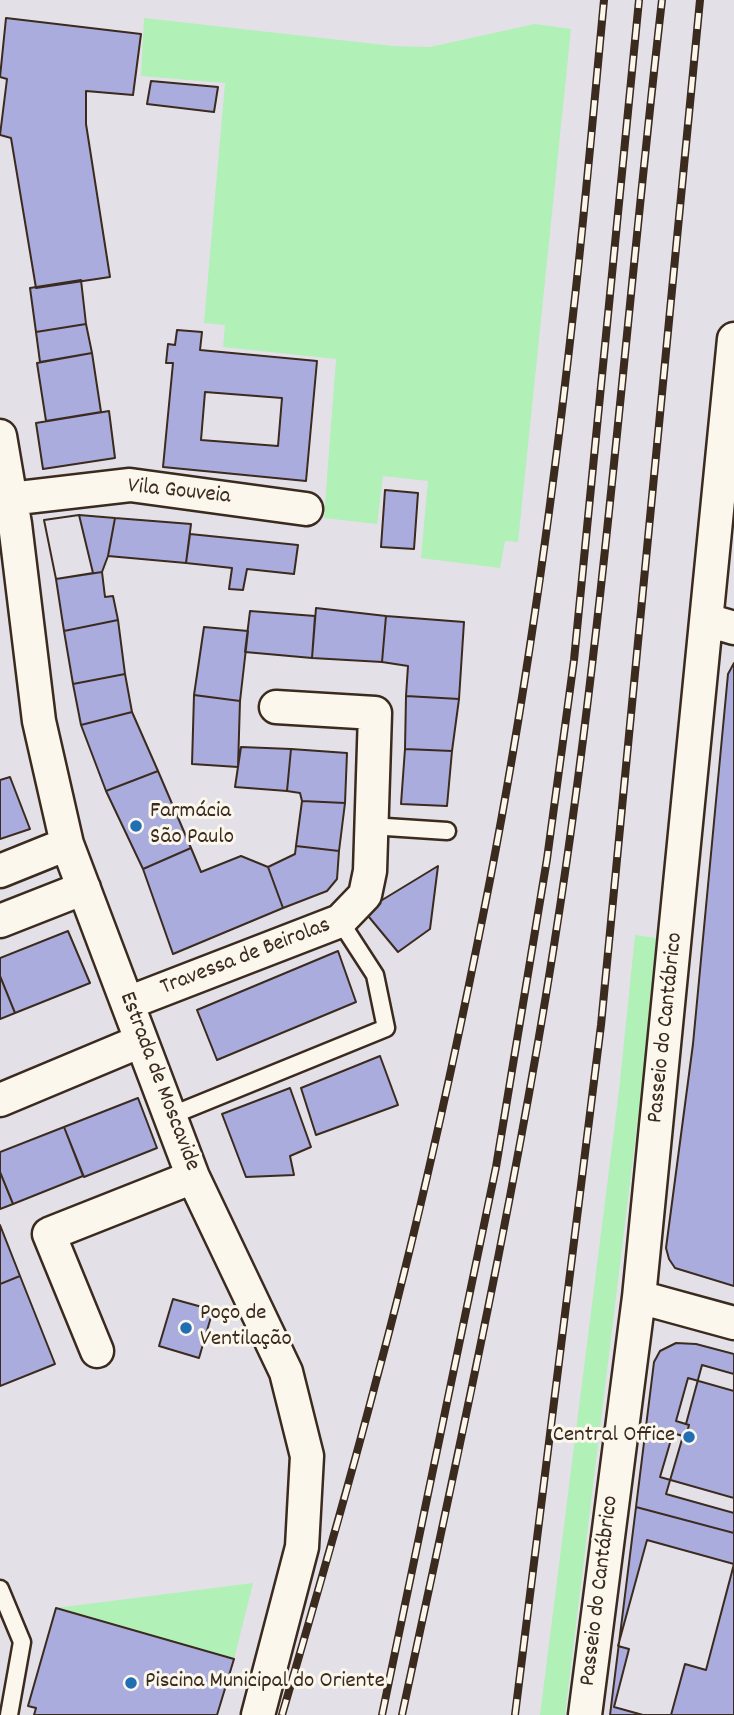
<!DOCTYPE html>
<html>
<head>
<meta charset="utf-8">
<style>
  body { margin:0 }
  canvas { display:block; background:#e3e0e8 }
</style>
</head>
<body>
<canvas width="734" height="1715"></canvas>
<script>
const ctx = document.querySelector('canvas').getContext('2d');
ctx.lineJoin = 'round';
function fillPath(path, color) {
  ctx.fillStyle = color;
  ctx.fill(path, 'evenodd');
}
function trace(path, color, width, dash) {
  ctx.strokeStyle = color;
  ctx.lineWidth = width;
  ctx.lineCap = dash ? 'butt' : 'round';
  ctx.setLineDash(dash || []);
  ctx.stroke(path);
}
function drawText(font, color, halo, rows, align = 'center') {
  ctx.font = font + ' Dekko,sans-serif';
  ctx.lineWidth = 6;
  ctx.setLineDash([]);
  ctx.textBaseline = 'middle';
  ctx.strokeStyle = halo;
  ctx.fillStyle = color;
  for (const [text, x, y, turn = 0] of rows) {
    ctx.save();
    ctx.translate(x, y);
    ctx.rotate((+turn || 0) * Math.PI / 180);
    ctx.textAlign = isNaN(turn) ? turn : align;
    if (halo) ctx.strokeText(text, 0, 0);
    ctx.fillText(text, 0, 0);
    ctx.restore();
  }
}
fillPath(new Path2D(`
  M144,18L393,46L430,47L535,24L571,29L518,542L505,541L500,568L421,558L428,481L383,476L377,524L324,518L336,359L223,347L225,325L204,323L225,83L141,76Z
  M635,935L656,938L641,1092L565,1715H540L619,1091Z
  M253,1583L234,1659L56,1608Z`), '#b1f0b7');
const building = new Path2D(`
  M6,18L141,34L133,95L86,91V124L110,277L36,288L11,138L0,135L7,79L0,77Z
  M151,81L218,87L214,112L147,104Z
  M81,280L86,324L36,332L30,288Z
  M86,324L92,353L40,362L36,332Z
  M177,330L202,332L200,350L317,361L306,481L163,467L173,363H166L168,344L175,345ZM205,392L282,398L278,446L201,440Z
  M92,353L101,412L46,421L37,363Z
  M109,411L115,458L43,469L36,423Z
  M385,490L418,493L414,549L381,547Z
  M79,515L93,573L56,579L44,520Z
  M79,515L115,518L108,556L102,572L56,579L44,520Z
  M115,518L191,524L186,563L108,556Z
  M190,534L298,545L294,574L247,569L243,590L229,589L232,568L186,563Z
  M102,572L105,597L113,596L118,620L64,631L56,579Z
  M316,608L386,616L382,662L312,658Z
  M250,611L315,616L312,658L245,652Z
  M386,616L464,622L459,699L406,696L408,666L382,662Z
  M118,620L125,674L73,684L64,631Z
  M204,627L248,631L240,701L194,695Z
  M734,663V1286L675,1268L669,1259L666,1248L693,1044L728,674Z
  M125,674L132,712L81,725L73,684Z
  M194,695L240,701L238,767L192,764Z
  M406,696L459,699L452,751L405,749Z
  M132,712L158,771L106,791L81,725Z
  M241,747L291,749L287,791L235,787Z
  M291,749L347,753L345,803L302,801L300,793L287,791Z
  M405,749L452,751L447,806L401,804Z
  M158,771L191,848L143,869L106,791Z
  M10,777L30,829L0,839V780Z
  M302,801L345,803L339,851L296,846Z
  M296,846L339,851L337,879L327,891L283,908L268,867L295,854Z
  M191,848L201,872L241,856L268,867L283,908L173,954L143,869Z
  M438,866L430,929L398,952L364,911Z
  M68,931L90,983L15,1013L0,976V958Z
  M338,951L356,1002L217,1060L197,1010Z
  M0,976L15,1013L0,1019Z
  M380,1056L398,1105L316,1135L301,1088Z
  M290,1088L311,1147L290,1156L294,1175L246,1177L222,1114Z
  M138,1098L157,1148L84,1177L64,1127Z
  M64,1127L83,1176L13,1204L0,1172V1152Z
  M0,1172L13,1204L0,1209Z
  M0,1225L20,1276L0,1284Z
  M20,1276L55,1364L0,1386V1284Z
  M173,1299L213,1310L199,1358L159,1346Z
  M676,1343L696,1344L734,1354V1533L636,1507L654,1362L660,1351Z
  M702,1365L734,1374V1513L666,1494L683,1436L686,1437L689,1425L686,1424Z
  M688,1378L734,1391V1498L660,1477L673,1433L686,1437L689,1425L676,1421Z
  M636,1507L734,1533V1715H610Z
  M647,1540L734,1564L706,1670L685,1664L671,1715H643L614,1707L629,1649L618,1646Z
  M56,1608L234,1659L217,1715H34L36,1708L28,1706Z`);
fillPath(building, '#aaacdd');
trace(building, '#3b2a1e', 2);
const service = new Path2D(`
  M371,826L447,831
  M170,1116L386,1028L375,975L340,921
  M0,1589L22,1642L9,1715`);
const minor = new Path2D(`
  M0,436L15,524L39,721L67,844L193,1177L286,1372L307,1456L302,1547L258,1715
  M0,500L130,485L306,509
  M707,620L734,628
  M0,871L67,844
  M0,921L84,888
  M128,1003L340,921L365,895L370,871L375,713L276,707
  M0,1100L141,1041
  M639,1297L734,1323
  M97,1351L49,1234L193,1177
  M585,1715L639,1297L734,339`);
trace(service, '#3b2a1e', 21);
trace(minor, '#3b2a1e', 37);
trace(service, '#fbf7ec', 16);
trace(minor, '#fbf7ec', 32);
const rail = new Path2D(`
  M282,1715C314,1605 346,1496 375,1385C420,1219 457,1049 490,880C526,693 552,504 573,315C585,210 594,105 604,0
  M382,1715L496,1167L547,859L574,660L639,0
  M402,1715C463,1431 526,1147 567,859C608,573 629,286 662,0
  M515,1715L601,1025L700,0`);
trace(rail, '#3b2a1e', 8);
trace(rail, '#fbf7ec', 5, [16]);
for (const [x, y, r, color] of [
  [136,826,7,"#1f6fb2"],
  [186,1328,7,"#1f6fb2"],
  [689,1437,7,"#1f6fb2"],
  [131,1683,7,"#1f6fb2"]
]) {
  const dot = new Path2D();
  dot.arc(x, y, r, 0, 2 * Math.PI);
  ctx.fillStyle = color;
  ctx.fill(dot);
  trace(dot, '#fbf7ec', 2.5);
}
drawText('23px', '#3b2a1e', '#fbf7ec', [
  ["Vila Gouveia",179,493,6],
  ["Travessa de Beirolas",246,958,-21],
  ["Passeio do Cantábrico",667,1028,-84],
  ["Estrada de Moscavide",158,1082,69],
  ["Passeio do Cantábrico",601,1591,-83]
]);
drawText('23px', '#3b2a1e', '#fbf7ec', [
  ["Farmácia",150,813],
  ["São Paulo",150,839],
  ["Poço de",200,1315],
  ["Ventilação",200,1341],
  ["Central Office",675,1437,"right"],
  ["Piscina Municipal do Oriente",145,1683]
], 'left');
</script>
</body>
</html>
